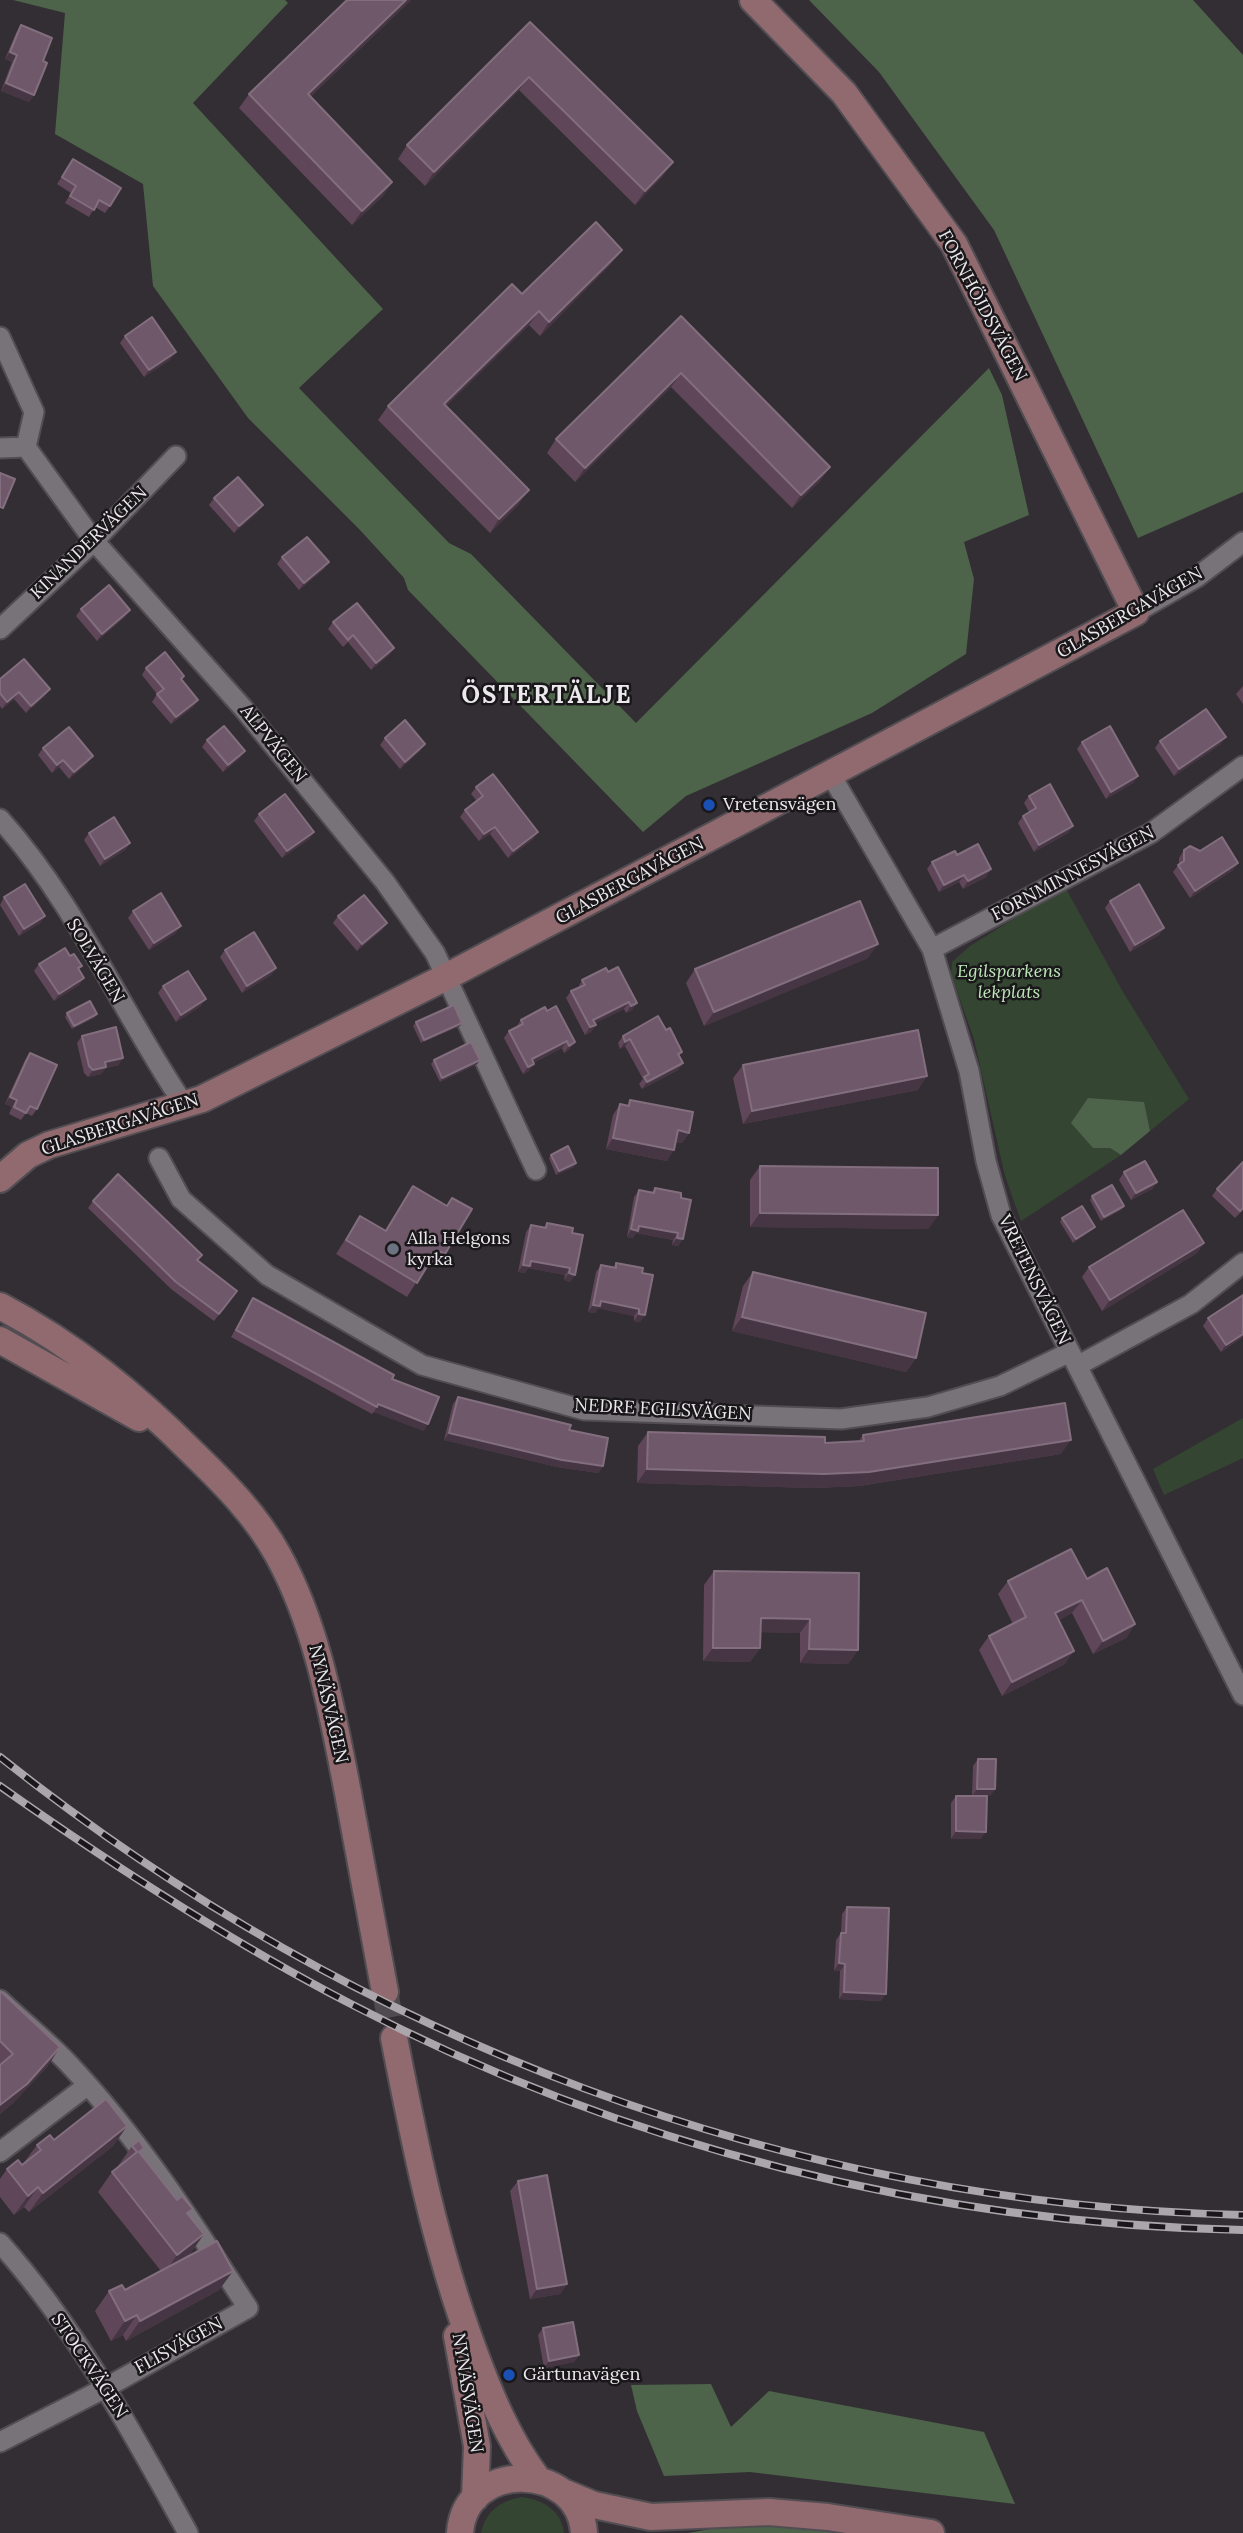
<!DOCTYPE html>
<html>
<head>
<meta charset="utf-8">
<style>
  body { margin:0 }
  canvas { display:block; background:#322e33 }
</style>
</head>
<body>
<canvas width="1243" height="2533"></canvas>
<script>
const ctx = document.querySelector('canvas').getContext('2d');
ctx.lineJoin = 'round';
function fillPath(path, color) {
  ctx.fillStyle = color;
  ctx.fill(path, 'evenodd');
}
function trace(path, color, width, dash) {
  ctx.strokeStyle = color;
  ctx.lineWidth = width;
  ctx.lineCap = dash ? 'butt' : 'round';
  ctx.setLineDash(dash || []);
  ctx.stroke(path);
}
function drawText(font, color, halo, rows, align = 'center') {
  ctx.font = font + ' Lora,serif';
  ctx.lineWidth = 5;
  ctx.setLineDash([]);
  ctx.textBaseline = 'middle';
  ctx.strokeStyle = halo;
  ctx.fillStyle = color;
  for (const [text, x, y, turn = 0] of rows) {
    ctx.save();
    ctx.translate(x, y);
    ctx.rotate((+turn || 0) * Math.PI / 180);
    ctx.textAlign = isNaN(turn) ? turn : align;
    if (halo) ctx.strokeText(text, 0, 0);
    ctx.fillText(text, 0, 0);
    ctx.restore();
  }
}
fillPath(new Path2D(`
  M1065,887L1123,992L1189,1099L1150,1131L1143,1102L1110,1148L1121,1155L1021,1221L1005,1176L974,1039L951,974L952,962L970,946Z
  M1243,1418V1458L1164,1495L1153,1469Z
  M522,2497C543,2500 561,2510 564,2533H481C486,2511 500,2501 522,2497Z`), '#344632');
fillPath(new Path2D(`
  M13,0H285L288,3L193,103L383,309L299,388L449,543L471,554L636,723L989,368L1002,395L1029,515L964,542L974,579L966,654L872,713L686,796L643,832L408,590L404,578L360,530L248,418L153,286L143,184L55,134L65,13Z
  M809,0H1193L1243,55V492L1138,538L994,230L879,72Z
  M1088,1098L1144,1102L1150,1131L1121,1155L1110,1148H1093L1071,1123Z
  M711,2384L731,2427L769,2391L984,2432L1015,2504L750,2472L664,2476L637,2411L631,2385Z
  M802,2523L865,2533H688L727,2526Z`), '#4d634a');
trace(new Path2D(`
  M385,1992L394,2038`), '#4e4a4f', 26, [26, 13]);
const street = new Path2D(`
  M0,337L34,412L26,447L94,541L243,708L385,882L435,953L536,1170
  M0,448L26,447
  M1136,612L1197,577L1243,542
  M0,629L94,541L176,456
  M831,775L932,949L969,1071L986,1161L1001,1215L1243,1695
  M0,819C76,903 122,1013 185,1106
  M932,949L1151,833L1243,766
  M159,1158L181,1199L267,1275L422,1365L584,1410L841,1419L928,1407L1000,1386L1070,1352
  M1077,1366L1191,1304L1243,1263
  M0,2000C22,2021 46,2040 67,2062C137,2136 193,2223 248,2308L107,2387L0,2442
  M0,2152L88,2085
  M0,2243C77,2329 132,2432 188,2533`);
const secondary = new Path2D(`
  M0,1179L28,1155L49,1145L202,1099L446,977L1136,612L954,244L844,93L753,0
  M0,1306C74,1345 134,1394 193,1453C225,1484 256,1515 278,1555C318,1628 332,1712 348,1793C360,1860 373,1926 385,1992
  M0,1340L139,1418
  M394,2038C415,2145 435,2246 473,2349C490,2395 508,2439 537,2478
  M457,2336L477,2446L475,2498
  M563,2492L594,2505L651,2517L769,2512L828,2517L931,2533
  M460,2533C465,2460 579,2461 584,2533`);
trace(street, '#514d52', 23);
trace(secondary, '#514d52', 30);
trace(street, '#787379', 19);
trace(secondary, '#916a6f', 26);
const rail = new Path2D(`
  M0,1757C358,2041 785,2204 1243,2215
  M0,1786C112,1865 228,1940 349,2003C624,2147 933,2224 1243,2230`);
trace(rail, '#aaa6ab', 8);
trace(rail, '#191719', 5, [16]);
fillPath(new Path2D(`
  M347,0H411L310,97L392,182L383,196L352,225L239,108L249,94Z
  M530,22L663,176L635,205L519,90L425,186L398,159L407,145Z
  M21,25L34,95L29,102L1,91L12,62L5,59L16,33Z
  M73,159L110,206L105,213L95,207L89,217L65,203L71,193L57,184Z
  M612,263L540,336L529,325L446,406L519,504L490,533L378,420L388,406L522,294Z
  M681,316L830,467L820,481L792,508L671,387L575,482L547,453L556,439Z
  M125,336L171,359L144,377L120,343Z
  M214,498L258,512L234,533L209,505Z
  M282,557L329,562L324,569L299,590L277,564Z
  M81,609L130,610L125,617L97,641L76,616Z
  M333,622L394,648L389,655L371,670L348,642L343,647L328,629Z
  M146,668L181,680L198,700L193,707L171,724L152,702L157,694L142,675Z
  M0,679L45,696L26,713L14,699L2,709L0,706Z
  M1243,686V704L1236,694Z
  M385,738L425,744L420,751L400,769L380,745Z
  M207,740L245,751L240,758L223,772L202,747Z
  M1160,741L1221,744L1174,776L1155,748Z
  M1082,742L1138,776L1133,783L1106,799L1077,749Z
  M43,748L88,763L69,779L59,767L52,773L38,755Z
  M476,787L533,839L508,858L490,834L479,841L460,817L465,810L477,801L471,794Z
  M1029,796L1073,826L1068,833L1034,852L1018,823L1023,816L1029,812L1024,803Z
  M259,814L314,832L309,839L282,858L254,821Z
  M89,833L130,843L125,850L100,866L84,840Z
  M1184,850L1200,851L1238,863L1233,870L1190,898L1173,872L1179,864V858Z
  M932,862L991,869L986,877L963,889L959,882L939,892L927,869Z
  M4,897L45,916L40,923L19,936L0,905Z
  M1110,901L1164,928L1159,935L1130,952L1105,908Z
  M133,911L176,933L149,950L128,918Z
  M338,916L387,923L382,930L357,951L333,923Z
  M225,950L276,968L271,975L242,993L220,957Z
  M868,958L704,1026L686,983L695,969Z
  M39,964L79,970L84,978L79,985L54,1001L34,971Z
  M608,972L637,1003L632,1010L626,1013L624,1009L595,1023L596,1025L591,1032L585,1035L566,998L571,991L578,988L582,980Z
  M163,986L201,1006L176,1022L158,993Z
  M556,1006L570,1049L564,1053L562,1048L533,1063L529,1071L523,1074L504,1038L509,1031L516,1027L521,1020L547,1011Z
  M67,1013L97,1014L94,1018L72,1029L65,1017Z
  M416,1022L462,1023L460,1026L421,1043L413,1026Z
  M666,1030L682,1052L679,1056L683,1063L678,1070L642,1089L639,1084L643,1079L625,1046L620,1049L618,1043L623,1036Z
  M82,1036L119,1065L106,1068L101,1074L88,1077L84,1073L77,1043Z
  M30,1053L37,1109L32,1116L26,1113L21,1120L9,1114L12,1107L5,1104L25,1060Z
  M434,1060H480L477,1064L440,1082L431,1064Z
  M743,1065L918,1090L743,1124L733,1078Z
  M630,1100L689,1133L682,1143L676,1142L667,1161L606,1149L613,1115L620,1104L627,1106Z
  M551,1155L576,1163L574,1167L556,1175L549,1158Z
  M1243,1162V1210L1235,1218L1212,1196L1217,1189Z
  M760,1166L938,1215L928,1229L750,1227V1180Z
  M1124,1172L1157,1182L1152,1189L1131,1200L1119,1180Z
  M413,1186L446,1206L452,1198L445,1254L435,1268L428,1264L407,1297L336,1254L360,1216L385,1230Z
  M655,1188L681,1198L683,1239L678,1246L672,1245L673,1240L636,1233L633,1238L627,1237L634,1197L639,1190L652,1192Z
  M1092,1196L1124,1206L1121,1210L1101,1221L1090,1200Z
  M93,1201L202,1255L198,1261L237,1291L214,1321L171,1289L88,1208Z
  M1062,1218L1095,1227L1092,1230L1073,1243L1060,1222Z
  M547,1223L572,1233L575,1275L570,1282L564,1280L565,1275L528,1268L525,1273L518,1272L526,1232L531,1225L544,1227Z
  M1204,1243L1197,1253L1102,1311L1082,1277L1089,1267Z
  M616,1263L642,1273L645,1315L640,1322L634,1321V1316L598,1308L595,1313L588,1312L596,1272L601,1265L613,1267Z
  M753,1272L916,1358L906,1372L732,1331L743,1286Z
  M1243,1295V1337L1221,1352L1203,1326L1208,1318Z
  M253,1298L392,1379L424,1431L374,1412L372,1414L231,1337Z
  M458,1397L569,1430L603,1466L598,1473L557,1467L444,1440L453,1404Z
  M648,1432L825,1443L858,1442L863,1435L1061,1454L859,1486L814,1488L637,1483L638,1446Z
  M714,1571L859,1573L858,1650L848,1664L800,1663V1633L760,1632V1648L750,1662L703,1661L704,1585Z
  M1087,1579L1135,1624L1126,1638L1093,1654L1072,1613L1059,1620L1065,1664L1002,1696L979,1650L989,1636L1013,1624L998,1594L1008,1581Z
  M978,1759L995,1789L990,1796H972L973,1766Z
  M956,1796L981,1839H951V1803Z
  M847,1907L881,2001L839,1999L840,1971H834L836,1940L841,1933L842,1914Z
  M0,1991L60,2047L47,2067L13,2103L0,2114Z
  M127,2126L113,2146L29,2212L24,2207L14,2215L0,2197V2179L7,2169L22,2165L37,2145L54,2140Z
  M132,2146L140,2153L204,2234L190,2254L184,2258L233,2271L219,2290L126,2341L123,2335L111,2341L95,2311L109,2291L125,2290L161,2271L98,2192L112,2172L118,2167V2166Z
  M518,2181L567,2284L560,2294L530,2299L510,2191Z
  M543,2328L579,2355L574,2362L544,2368L538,2335Z`), '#5f4659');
fillPath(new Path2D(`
  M406,0H411L298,108L308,94Z
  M10,52L17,55L12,62L5,59Z
  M529,77L519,90L425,186L434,172Z
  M6,83L34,95L29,102L1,91Z
  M673,162L663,176L635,205L645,191Z
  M392,182L383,196L352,225L362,211Z
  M622,250L612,263L540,336L549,322Z
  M539,311L529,325L434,418L444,404Z
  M176,352L171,359L144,377L149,370Z
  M681,373L671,387L575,482L585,468Z
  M830,467L820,481L792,508L801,495Z
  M529,490L519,504L490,533L499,519Z
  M263,505L258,512L234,533L239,526Z
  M329,562L324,569L299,590L304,583Z
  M130,610L125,617L97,641L102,634Z
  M394,648L389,655L371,670L376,663Z
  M50,689L45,696L26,713L31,706Z
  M19,692L14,699L2,709L7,702Z
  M198,700L193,707L171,724L176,717Z
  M1226,737L1221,744L1174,776L1179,769Z
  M425,744L420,751L400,769L405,762Z
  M245,751L240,758L223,772L228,765Z
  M93,756L88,763L69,779L74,772Z
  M63,760L59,767L52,773L57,765Z
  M1138,776L1133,783L1106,799L1111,792Z
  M1073,826L1068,833L1034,852L1039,845Z
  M495,827L490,834L479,841L484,834Z
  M314,832L309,839L282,858L287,851Z
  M538,832L533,839L508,858L513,851Z
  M130,843L125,850L100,866L105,859Z
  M1238,863L1233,870L1190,898L1195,891Z
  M991,869L986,877L963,889L968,881Z
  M964,875L959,882L939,892L944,885Z
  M45,916L40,923L19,936L24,929Z
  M387,923L382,930L357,951L362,944Z
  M181,926L176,933L149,950L154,943Z
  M1164,928L1159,935L1130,952L1135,945Z
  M878,944L868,958L704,1026L714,1012Z
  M276,968L271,975L242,993L247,986Z
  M84,978L79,985L54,1001L59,994Z
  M206,999L201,1006L176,1022L181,1015Z
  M629,1002L624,1009L588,1027L593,1020Z
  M637,1003L632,1010L626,1013L631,1006Z
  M97,1014L94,1018L72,1029L74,1026Z
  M462,1023L460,1026L421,1043L424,1040Z
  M596,1025L591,1032L585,1035L590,1027Z
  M630,1039L625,1046L620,1049L625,1042Z
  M567,1041L562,1048L527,1066L532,1059Z
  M575,1042L570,1049L564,1053L569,1046Z
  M123,1058L119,1065L106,1068L101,1074L88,1077L93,1070L105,1062Z
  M480,1060L477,1064L440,1082L442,1078Z
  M683,1063L678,1070L642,1089L647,1082Z
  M534,1064L529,1071L523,1074L528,1067Z
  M927,1076L918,1090L743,1124L752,1111Z
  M10,1097L17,1100L12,1107L5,1104Z
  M678,1130L689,1133L682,1143L671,1141Z
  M613,1138L674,1150L667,1161L606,1149Z
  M576,1163L574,1167L556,1175L559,1171Z
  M1157,1182L1152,1189L1131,1200L1136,1193Z
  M1124,1206L1121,1210L1101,1221L1104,1217Z
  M760,1213L938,1215L928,1229L750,1227Z
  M639,1226L678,1233L673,1240L636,1233L633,1238L627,1237L631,1229Z
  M1095,1227L1092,1230L1073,1243L1076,1239Z
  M677,1238L683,1239L678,1246L672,1245Z
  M1204,1243L1197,1253L1102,1311L1110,1300Z
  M531,1261L570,1268L565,1275L528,1268L525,1273L518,1272L523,1265Z
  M569,1273L575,1275L570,1282L564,1280Z
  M601,1301L639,1309L634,1316L598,1308L595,1313L588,1312L593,1305Z
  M639,1314L645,1315L640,1322L634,1321Z
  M742,1317L916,1358L906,1372L732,1331Z
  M1243,1334V1337L1221,1352L1226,1345Z
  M378,1404L428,1424L424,1431L374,1412Z
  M449,1433L603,1466L598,1473L557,1467L444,1440Z
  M1071,1440L1061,1454L859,1486L814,1488L637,1483L647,1469Z
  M1082,1600L1072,1613L1046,1627L1055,1613Z
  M761,1618L810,1619L800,1633L751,1632Z
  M1135,1624L1126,1638L1093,1654L1103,1641Z
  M713,1648H760L750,1662L703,1661Z
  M809,1649L858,1650L848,1664L800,1663Z
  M1074,1651L1065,1664L1002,1696L1012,1682Z
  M977,1789H995L990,1796H972Z
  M956,1831L986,1832L981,1839H951Z
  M839,1963L845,1964L840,1971H834Z
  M844,1992L886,1994L881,2001L839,1999Z
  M60,2047L47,2067L13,2103L0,2114V2105Z
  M127,2126L113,2146L29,2212L43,2193Z
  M38,2187L24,2207L14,2215L28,2196Z
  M204,2234L190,2254L163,2275L177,2255Z
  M233,2271L219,2290L126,2341L140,2321Z
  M567,2284L560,2294L530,2299L537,2289Z
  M137,2315L123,2335L111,2341L125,2321Z
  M579,2355L574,2362L544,2368L549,2361Z`), '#463543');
const building = new Path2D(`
  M347,0H406L308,94L392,182L362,211L249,94Z
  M530,22L673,162L645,191L529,77L434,172L407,145Z
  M21,25L52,38L43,61L47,63L34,95L6,83L17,55L10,52Z
  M73,159L121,188L110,206L99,200L94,210L70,196L76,186L62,177Z
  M596,222L622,250L549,322L539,311L444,404L529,490L499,519L388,406L512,284L522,294Z
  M681,316L830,467L801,495L681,373L585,468L556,439Z
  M152,317L176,352L149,370L125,336Z
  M0,473L15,479L3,508L0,507Z
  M238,477L263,505L239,526L214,498Z
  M307,537L329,562L304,583L282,557Z
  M109,585L130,610L102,634L81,609Z
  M357,603L394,648L376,663L353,635L348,640L333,622Z
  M165,652L184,676L181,679L198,700L176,717L157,694L164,689L146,668Z
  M24,659L50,689L31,706L19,692L7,702L0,693V679Z
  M1206,709L1226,737L1179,769L1160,741Z
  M405,720L425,744L405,762L385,738Z
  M224,726L245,751L228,765L207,740Z
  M1110,726L1138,776L1111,792L1082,742Z
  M69,727L93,756L74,772L63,760L57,765L43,748Z
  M493,774L538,832L513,851L495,827L484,834L465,810L483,796L476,787Z
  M1050,784L1073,826L1039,845L1023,816L1036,808L1029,796Z
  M285,794L314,832L287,851L259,814Z
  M114,817L130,843L105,859L89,833Z
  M1222,837L1238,863L1195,891L1178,865L1184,861V850L1190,846L1200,851Z
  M978,844L991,869L968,881L964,875L944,885L932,862L955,851L957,855Z
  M25,884L45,916L24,929L4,897Z
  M1139,884L1164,928L1135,945L1110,901Z
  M161,893L181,926L154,943L133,911Z
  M364,895L387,923L362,944L338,916Z
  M860,901L878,944L714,1012L695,969Z
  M254,932L276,968L247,986L225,950Z
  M65,948L70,956L74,954L82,966L78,968L84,978L59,994L39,964Z
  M618,967L637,1003L631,1006L629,1002L593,1020L596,1025L590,1027L571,991L585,985L582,980L606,968L608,972Z
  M188,971L206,999L181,1015L163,986Z
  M90,1001L97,1014L74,1026L67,1013Z
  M454,1005L462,1023L424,1040L416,1022Z
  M556,1006L575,1042L569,1046L567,1041L532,1059L534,1064L528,1067L509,1031L523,1024L521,1020L545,1007L547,1011Z
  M658,1016L666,1030L670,1028L682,1052L678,1054L683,1063L647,1082L644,1077L649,1074L630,1039L625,1042L623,1036Z
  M116,1027L123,1058L105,1062L106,1067L93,1070L89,1066L82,1036Z
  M918,1030L927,1076L752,1111L743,1065Z
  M471,1042L480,1060L442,1078L434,1060Z
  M30,1053L57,1065L37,1109L30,1106L26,1113L14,1107L17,1100L10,1097Z
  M630,1100L693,1112L689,1133L678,1130L674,1150L613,1138L620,1104L629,1106Z
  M568,1146L576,1163L559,1171L551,1155Z
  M1145,1161L1157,1182L1136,1193L1124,1172Z
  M1243,1162V1208L1240,1211L1217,1189Z
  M760,1166L938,1168V1215L760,1213Z
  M118,1174L202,1255L197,1260L237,1291L219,1314L176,1282L93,1201Z
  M1112,1185L1124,1206L1104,1217L1092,1196Z
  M413,1186L447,1206L452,1198L472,1209L445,1254L437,1250L417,1283L346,1240L360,1216L386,1231Z
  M655,1188L681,1193V1198L691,1200L683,1239L677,1238L678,1233L639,1226L638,1231L631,1229L639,1190L654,1193Z
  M1082,1206L1095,1227L1076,1239L1062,1218Z
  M1183,1210L1204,1243L1110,1300L1089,1267Z
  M547,1223L573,1228L572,1233L583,1235L575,1275L569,1273L570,1268L531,1261L530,1266L523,1265L531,1225L546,1228Z
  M616,1263L643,1268L642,1273L653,1275L645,1315L639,1314V1309L601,1301L600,1306L593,1305L601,1265L616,1268Z
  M753,1272L926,1313L916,1358L742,1317Z
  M1243,1295V1334L1226,1345L1208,1318Z
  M253,1298L394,1375L392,1379L439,1397L428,1424L378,1404L377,1407L236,1330Z
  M458,1397L571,1425L569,1430L608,1438L603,1466L562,1460L449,1433Z
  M1065,1403L1071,1440L869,1472L824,1474L647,1469L648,1432L825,1437V1443L864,1441L863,1435Z
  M1071,1549L1087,1579L1107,1568L1135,1624L1103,1641L1082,1600L1055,1613L1074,1651L1012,1682L989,1636L1026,1617L1008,1581Z
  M714,1571L859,1573L858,1650L809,1649L810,1619L761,1618L760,1648H713Z
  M978,1759H996L995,1789H977Z
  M956,1796H987L986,1832L956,1831Z
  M847,1907L889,1908L886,1994L844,1992L845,1964L839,1963L841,1933H846Z
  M0,1991L60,2047L27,2084L0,2105V2065L13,2054L0,2041Z
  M106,2099L127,2126L43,2193L38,2187L28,2196L7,2169L18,2160L22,2165L41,2150L37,2145L50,2135L54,2140Z
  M139,2140L144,2148L139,2152L177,2200L182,2196L193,2209L187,2213L204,2234L177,2255L112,2172L137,2152L132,2146Z
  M547,2175L567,2284L537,2289L518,2181Z
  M217,2241L233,2271L140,2321L137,2315L125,2321L109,2291L122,2285L125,2290Z
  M573,2322L579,2355L549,2361L543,2328Z`);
fillPath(building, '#6e5869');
trace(building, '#826e7e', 2);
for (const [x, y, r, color] of [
  [709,805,7,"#1a4fb4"],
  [393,1249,7,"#6b7280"],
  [509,2375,7,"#1a4fb4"]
]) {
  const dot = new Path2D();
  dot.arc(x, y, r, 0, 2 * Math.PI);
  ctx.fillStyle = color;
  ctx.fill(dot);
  trace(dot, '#191719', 2.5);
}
drawText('18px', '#ece9ed', '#191719', [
  ["FORNHÖJDSVÄGEN",982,306,62],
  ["KINANDERVÄGEN",89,543,-44],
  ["GLASBERGAVÄGEN",1130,613,-30],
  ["ALPVÄGEN",273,744,51],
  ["FORNMINNESVÄGEN",1073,874,-28],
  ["GLASBERGAVÄGEN",630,881,-28],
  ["SOLVÄGEN",95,961,59],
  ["GLASBERGAVÄGEN",120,1125,-18],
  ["VRETENSVÄGEN",1034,1280,64],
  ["NEDRE EGILSVÄGEN",663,1410,3],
  ["NYNÄSVÄGEN",328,1704,77],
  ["FLISVÄGEN",179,2346,-29],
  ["STOCKVÄGEN",89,2366,56],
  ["NYNÄSVÄGEN",467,2393,81]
]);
drawText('18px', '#ece9ed', '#191719', [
  ["Vretensvägen",723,805],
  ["Alla Helgons",407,1239],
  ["kyrka",407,1260],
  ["Gärtunavägen",523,2375]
], 'left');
drawText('italic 18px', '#bce6b7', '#191719', [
  ["Egilsparkens",1009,972],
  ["lekplats",1009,993]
]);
ctx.letterSpacing = '2px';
drawText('bold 24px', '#ece9ed', '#191719', [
  ["ÖSTERTÄLJE",547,696]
]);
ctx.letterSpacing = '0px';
</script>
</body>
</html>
